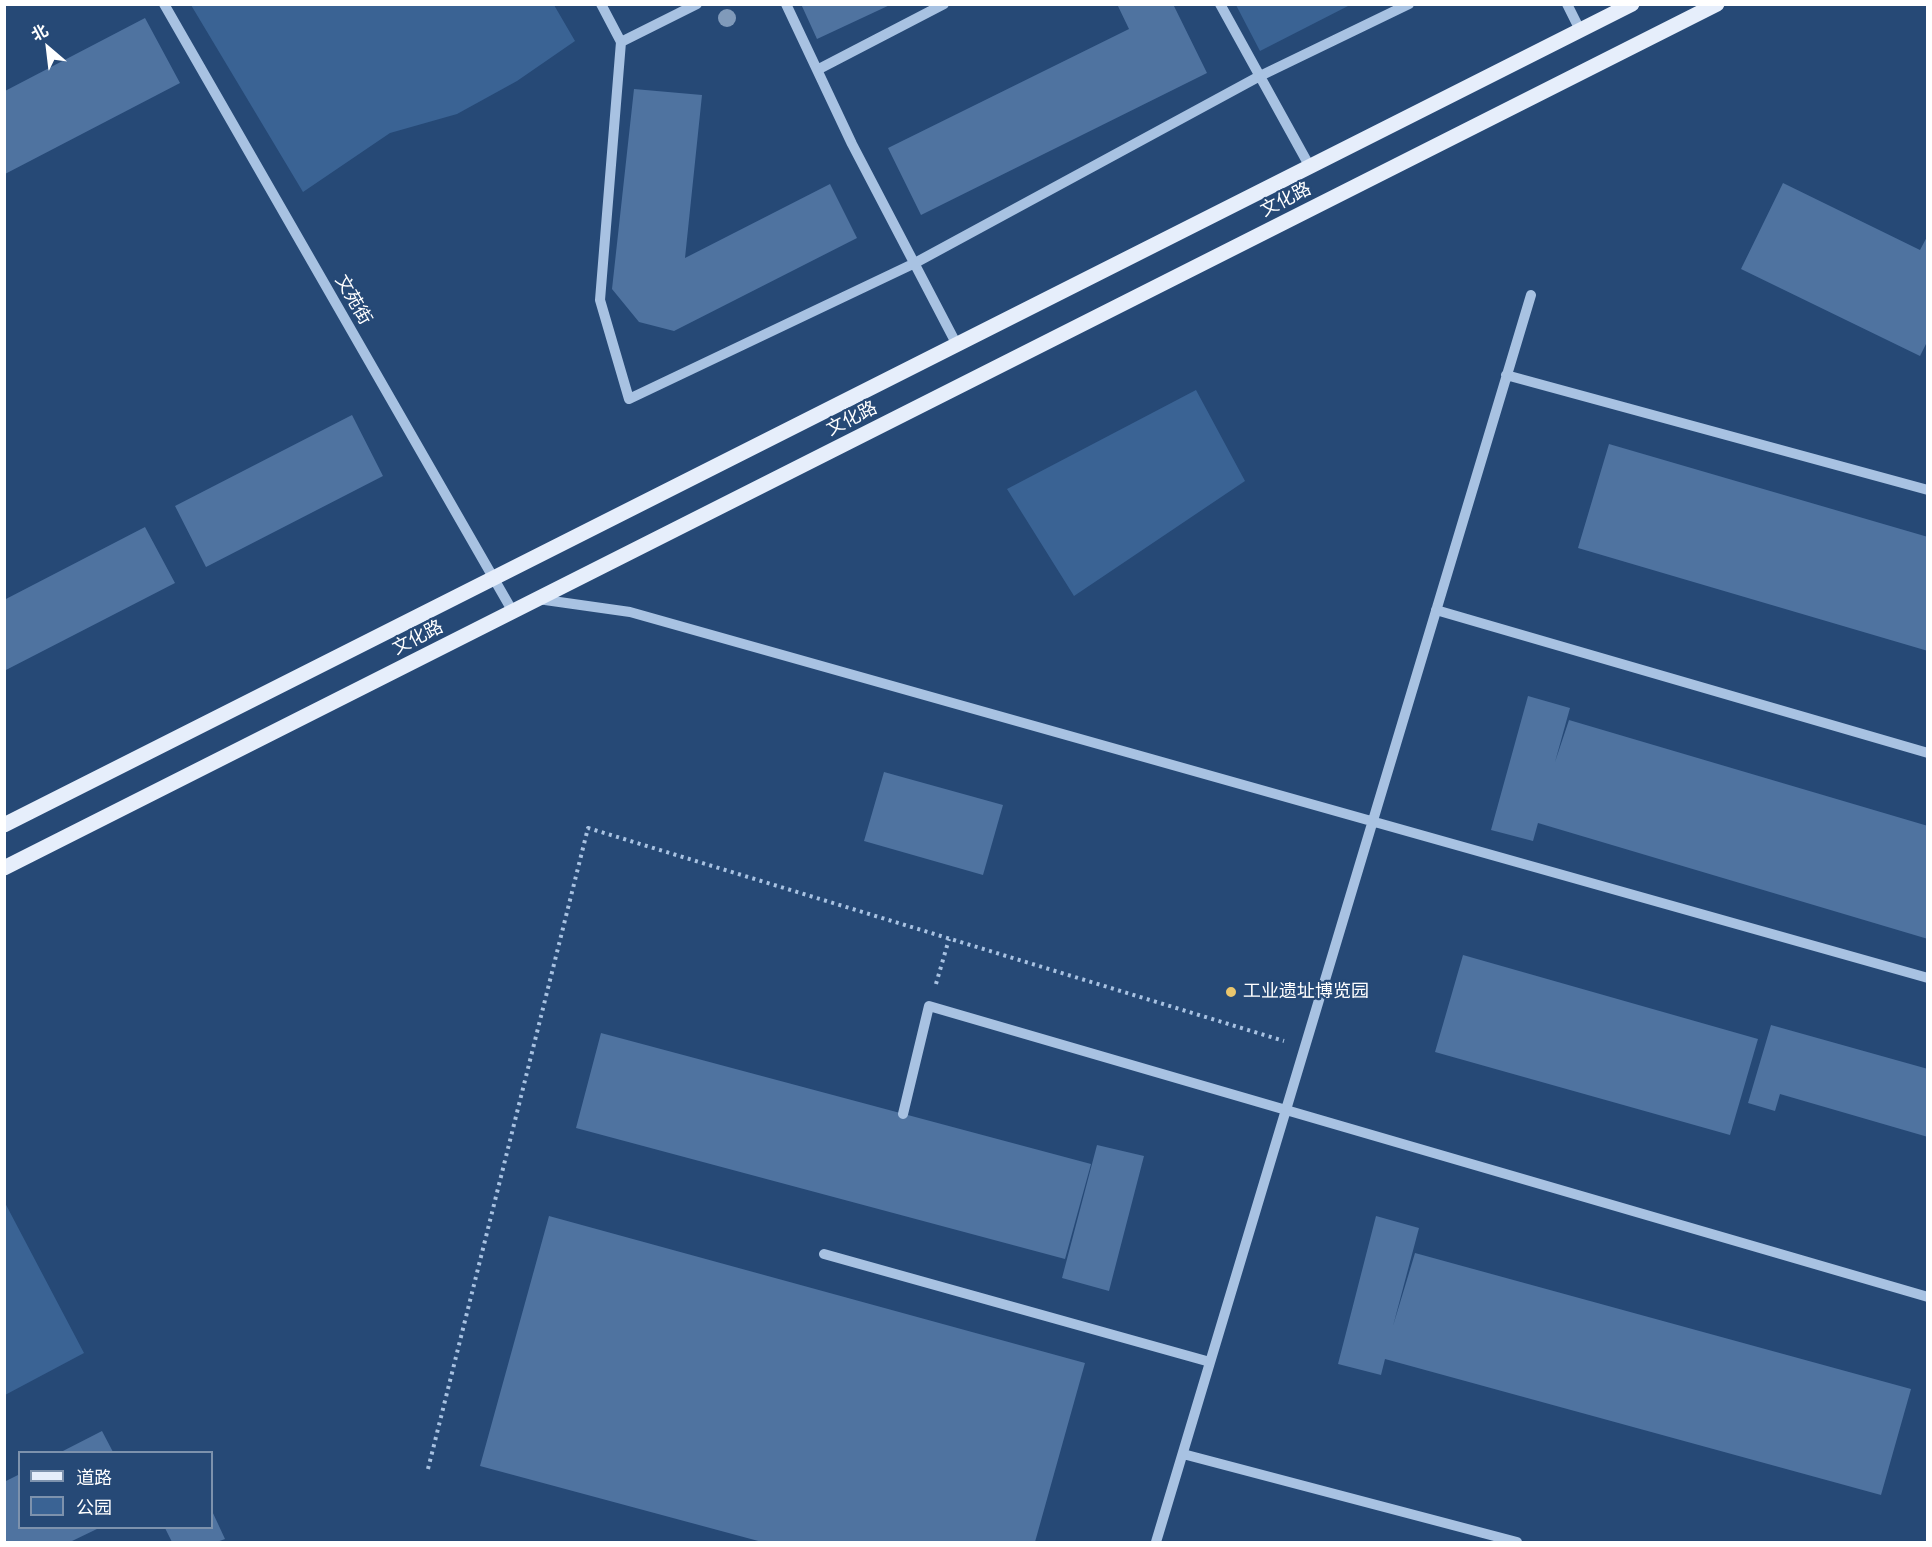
<!DOCTYPE html>
<html>
<head>
<meta charset="utf-8">
<style>
  body { margin:0 }
  #map { position:relative; width:1932px; height:1547px; overflow:hidden; background:#264976; font-family:"Noto Sans","Noto Sans SC",sans-serif }
  canvas { display:block }
  .frame { position:absolute; inset:0; border:6px solid #fff; pointer-events:none }
  .legend { position:absolute; left:18px; top:1451px; width:195px; height:78px; box-sizing:border-box; background:#264976; border:2px solid #7d92ad; margin:0; padding:8px 10px; list-style:none; font-size:18px; color:#fff }
  .legend li { display:flex; align-items:center; gap:12px; height:30px }
  .legend b { width:30px; border:2px solid #7d92ad }
  .north { position:absolute; left:18px; top:18px; width:60px; height:60px; -webkit-text-stroke:4px #264976; paint-order:stroke; rotate:332deg; font-size:16px; font-weight:700; line-height:24px; text-align:center; color:#fff }
  .north::after { content:''; display:block; margin:auto; width:21px; height:27px; background:#fff; clip-path:polygon(50% 0,100% 100%,50% 72%,0 100%) }
</style>
</head>
<body>
<div id="map">
<canvas width="1932" height="1547"></canvas>
<div class="frame"></div>
<ul class="legend">
<li><b style="height:8px;background:#e6eefb"></b>道路</li>
<li><b style="height:16px;background:#3a6394"></b>公园</li>
</ul>
<div class="north">北</div>
</div>
<script>
const ctx = document.querySelector('canvas').getContext('2d');
ctx.lineJoin = 'round';
function fillPath(path, color) {
  ctx.fillStyle = color;
  ctx.fill(path, 'evenodd');
}
function trace(path, color, width, dash) {
  ctx.strokeStyle = color;
  ctx.lineWidth = width;
  ctx.lineCap = dash ? 'butt' : 'round';
  ctx.setLineDash(dash || []);
  ctx.stroke(path);
}
function drawText(font, color, halo, rows, align = 'center') {
  ctx.font = font + ' "Noto Sans","Noto Sans SC",sans-serif';
  ctx.lineWidth = 4.5;
  ctx.setLineDash([]);
  ctx.textBaseline = 'middle';
  ctx.strokeStyle = halo;
  ctx.fillStyle = color;
  for (const [text, x, y, turn = 0] of rows) {
    ctx.save();
    ctx.translate(x, y);
    ctx.rotate((+turn || 0) * Math.PI / 180);
    ctx.textAlign = isNaN(turn) ? turn : align;
    if (halo) ctx.strokeText(text, 0, 0);
    ctx.fillText(text, 0, 0);
    ctx.restore();
  }
}
fillPath(new Path2D(`
  M191,5H554L575,41L517,81L457,114L390,133L303,192Z
  M1236,5H1350L1260,51Z
  M1196,390L1245,481L1074,596L1007,489Z
  M4,1201L84,1353L5,1395H4Z`), '#3a6394');
fillPath(new Path2D(`
  M801,4H892L817,39Z
  M1117,4H1173L1207,73L921,215L888,148L1129,29Z
  M145,18L180,83L5,174V91Z
  M634,89L702,95L685,258L830,184L857,238L674,331L639,322L612,289Z
  M1783,183L1920,250L1928,235V340L1920,356L1741,269Z
  M352,415L383,476L206,567L175,506Z
  M1609,444L1928,537V651L1578,548Z
  M145,527L175,583L4,671V600Z
  M1528,696L1570,708L1555,762L1569,720L1928,826V939L1538,823L1533,841L1491,830Z
  M884,772L1003,805L983,875L864,841Z
  M1463,955L1758,1039L1730,1135L1435,1052Z
  M1771,1025L1928,1069V1137L1780,1094L1775,1111L1748,1103Z
  M601,1033L1091,1164L1065,1259L576,1128Z
  M1097,1145L1144,1156L1109,1291L1062,1278Z
  M549,1216L1085,1363L1035,1542H762L480,1466Z
  M1376,1216L1419,1228L1393,1326L1415,1253L1911,1389L1881,1495L1385,1359L1381,1375L1338,1364Z
  M102,1431L113,1452H61Z
  M20,1474V1528H99L70,1542H4V1482Z
  M212,1511L225,1539L217,1542H172L165,1528H212Z`), '#4f73a0');
trace(new Path2D(`
  M936,984L949,939
  M428,1469L588,828L1284,1041`), '#a8c2e2', 4, [3, 4.5]);
trace(new Path2D(`
  M164,4L513,612
  M601,4L621,42L697,4
  M786,4L852,144L957,345
  M1220,4L1310,167
  M1567,4L1580,30
  M621,42L600,300L629,399L915,263L1258,77L1409,4
  M817,70L944,4
  M1506,375L1928,490
  M538,599L630,612L1928,978
  M1436,610L1928,753
  M903,1114L929,1006L1928,1297
  M824,1254L1210,1362
  M1183,1454L1517,1542
  M1156,1542L1531,295`), '#a8c2e2', 10);
trace(new Path2D(`
  M4,825L1632,4
  M4,868L1717,4`), '#e6eefb', 15);
ctx.fillStyle = '#809aba';
for (const [x, y] of [
  [727,18]
]) {
  ctx.beginPath();
  ctx.arc(x, y, 9, 0, 2 * Math.PI);
  ctx.fill();
}
for (const [x, y, r, color] of [
  [1231,992,6,"#eac66d"]
]) {
  const dot = new Path2D();
  dot.arc(x, y, r, 0, 2 * Math.PI);
  ctx.fillStyle = color;
  ctx.fill(dot);
  trace(dot, '#264976', 2);
}
drawText('18px', '#fff', '#264976', [
  ["文化路",1286,200,-27],
  ["文苑街",353,300,60],
  ["文化路",852,419,-27],
  ["文化路",418,638,-27]
]);
drawText('18px', '#fff', '#264976', [
  ["工业遗址博览园",1243,992]
], 'left');
</script>
</body>
</html>
